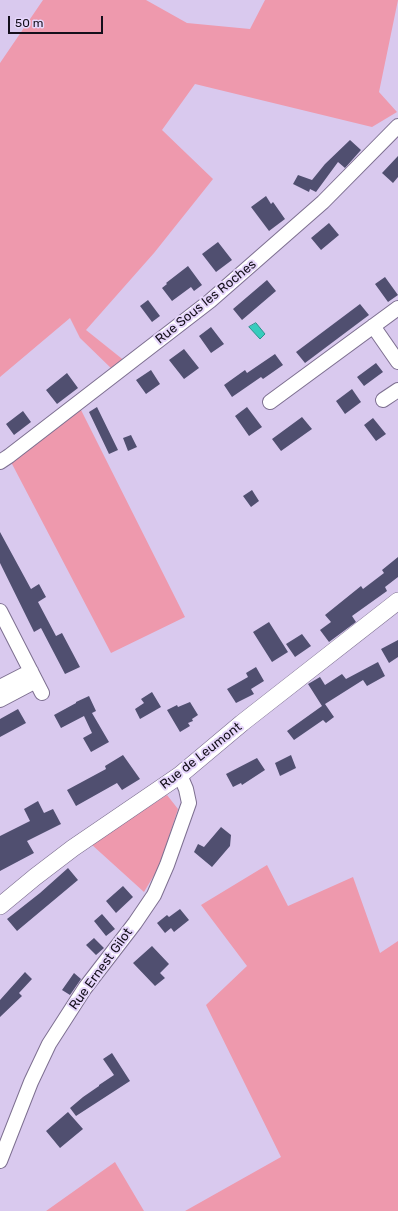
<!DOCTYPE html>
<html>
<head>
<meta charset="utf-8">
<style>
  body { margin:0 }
  #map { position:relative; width:398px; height:1211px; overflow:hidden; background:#d9c9ee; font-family:Rubik,sans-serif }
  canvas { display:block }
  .scale { position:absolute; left:8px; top:16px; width:95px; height:18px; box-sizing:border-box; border:2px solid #140f1b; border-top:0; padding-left:5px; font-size:12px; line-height:14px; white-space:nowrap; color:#140f1b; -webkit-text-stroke:3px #e6d6fb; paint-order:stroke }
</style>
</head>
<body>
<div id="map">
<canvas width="398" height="1211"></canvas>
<div class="scale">50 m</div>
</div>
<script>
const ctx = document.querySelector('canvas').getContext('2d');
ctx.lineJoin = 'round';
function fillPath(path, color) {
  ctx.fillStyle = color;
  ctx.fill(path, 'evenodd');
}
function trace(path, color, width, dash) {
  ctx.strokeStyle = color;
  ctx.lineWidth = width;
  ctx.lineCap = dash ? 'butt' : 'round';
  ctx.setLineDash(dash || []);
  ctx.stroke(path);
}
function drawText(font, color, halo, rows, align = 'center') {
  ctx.font = font + ' Rubik,sans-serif';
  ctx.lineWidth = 4;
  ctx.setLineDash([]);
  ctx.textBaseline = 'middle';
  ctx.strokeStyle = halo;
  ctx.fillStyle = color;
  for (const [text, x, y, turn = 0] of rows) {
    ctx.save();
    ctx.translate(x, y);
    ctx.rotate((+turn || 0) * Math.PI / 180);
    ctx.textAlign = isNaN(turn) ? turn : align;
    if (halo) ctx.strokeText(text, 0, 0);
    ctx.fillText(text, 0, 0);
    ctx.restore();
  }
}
fillPath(new Path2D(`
  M43,0H146L187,23L250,29L265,0H398L379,92L397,112L372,127L195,84L162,130L213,179L154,253L86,330L126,362L115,372L80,338L70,318L0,377V63Z
  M79,406L185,617L111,653L11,462Z
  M167,795L178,809L159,867L144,892L91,844Z
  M267,865L288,906L353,877L380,953L398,941V1211H185L281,1157L206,1005L247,966L201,905Z
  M115,1162L144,1211H46Z`), '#ee99ad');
const water = new Path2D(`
  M256,323L265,334L260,339L249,327Z`);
fillPath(water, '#36ccbd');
trace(water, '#2c938c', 1);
fillPath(new Path2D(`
  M350,140L361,150L345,168L338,162L316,192L310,189L309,192L293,184L298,175L312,180L325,164Z
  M398,156V177L393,183L382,173Z
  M266,196L271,204L273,202L285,219L269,231L251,207Z
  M329,223L339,235L321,250L311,238Z
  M218,242L232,260L216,272L202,254Z
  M188,266L202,285L194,291L191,287L172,301L162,288L167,284L166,283Z
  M385,277L398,295L388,302L375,284Z
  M267,280L276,291L242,320L233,309Z
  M148,300L160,316L152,322L140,306Z
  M360,304L369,315L305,363L296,352Z
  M211,327L224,344L211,353L199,336Z
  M184,349L199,368L184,379L169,360Z
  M275,354L283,365L263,379L261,377L232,397L224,385L245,370L247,373Z
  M376,363L383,372L364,386L357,377Z
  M151,370L160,384L146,394L136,380Z
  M67,373L78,388L57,404L46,390Z
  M352,389L361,402L345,414L336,401Z
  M97,407L118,450L109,454L89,412Z
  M247,407L262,427L249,436L235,416Z
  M23,411L31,422L14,435L6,424Z
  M302,417L312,429L281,451L272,439Z
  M373,418L386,434L376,441L364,425Z
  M131,435L137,447L128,451L123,438Z
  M252,490L259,501L251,507L243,496Z
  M0,532L31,589L39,584L46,597L38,602L56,636L62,633L80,667L65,674L41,628L34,632L0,563Z
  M398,557V577L385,587L387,591L352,616L356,622L329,642L320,630L331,622L325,615L361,586L363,589L384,573L382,570Z
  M269,622L288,652L272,662L253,632Z
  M302,634L311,646L295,657L286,644Z
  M398,640V657L389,663L381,649Z
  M378,662L385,676L367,686L363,680L325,704L334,717L326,723L323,720L294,740L287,731L322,706L308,684L320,677L325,685L342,674L346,679Z
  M256,667L264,681L251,689L254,694L236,703L227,689L248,677L246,673Z
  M152,692L161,707L140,719L135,709L144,703L141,699Z
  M89,696L96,711L92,713L109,742L91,752L83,738L92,733L84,716L61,728L54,715L76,703V702Z
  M190,702L198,715L192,719L193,721L188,723L190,726L180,732L167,710L177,705L178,707Z
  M18,709L26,723L0,737V719Z
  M123,755L140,779L122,790L117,783L76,806L67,790L106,769L105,766Z
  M291,755L296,768L280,776L275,763Z
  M257,758L265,770L242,785L241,783L233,787L226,774Z
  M38,801L44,813L53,809L61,824L27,841L34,853L0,871V836L30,821L24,809Z
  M221,827L231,835L230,846L212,867L194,852L198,844L204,847Z
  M68,868L78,880L17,931L7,919L40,893Z
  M123,886L133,897L116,913L106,901Z
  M180,909L189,920L174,932L171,928L165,933L157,923L167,915L169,917Z
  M102,914L115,929L106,936L94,921Z
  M94,938L104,948L96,955L86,945Z
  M152,946L169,964L160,973L165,978L155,986L133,963Z
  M25,972L32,979L19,993L22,996L0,1017V1000Z
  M74,973L81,979L70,995L62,990Z
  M112,1053L130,1081L76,1116L70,1108L83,1097L99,1086V1085L114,1075L103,1059Z
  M68,1112L83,1129L60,1148L46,1131Z`), '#504f70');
const minor = new Path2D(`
  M373,326L398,362
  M383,400L398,390
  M270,402L398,308
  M0,462L9,456L210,301L323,202L398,126
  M0,611L42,693
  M0,687L31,671
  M0,700L36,681
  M0,1161L31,1082L49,1044L85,988L135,923L154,895L167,865L189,803L186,789L180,775`);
const tertiary = new Path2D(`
  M0,906L35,877L73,848L180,775L242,723L398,601`);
trace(minor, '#7d6f90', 16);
trace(tertiary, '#7d6f90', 18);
trace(minor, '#fff', 14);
trace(tertiary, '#fff', 17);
drawText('13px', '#140f1b', '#e6d6fb', [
  ["Rue Sous les Roches",206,302,-39],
  ["Rue de Leumont",201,756,-38],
  ["Rue Ernest Gilot",101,969,-54]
]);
</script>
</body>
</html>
